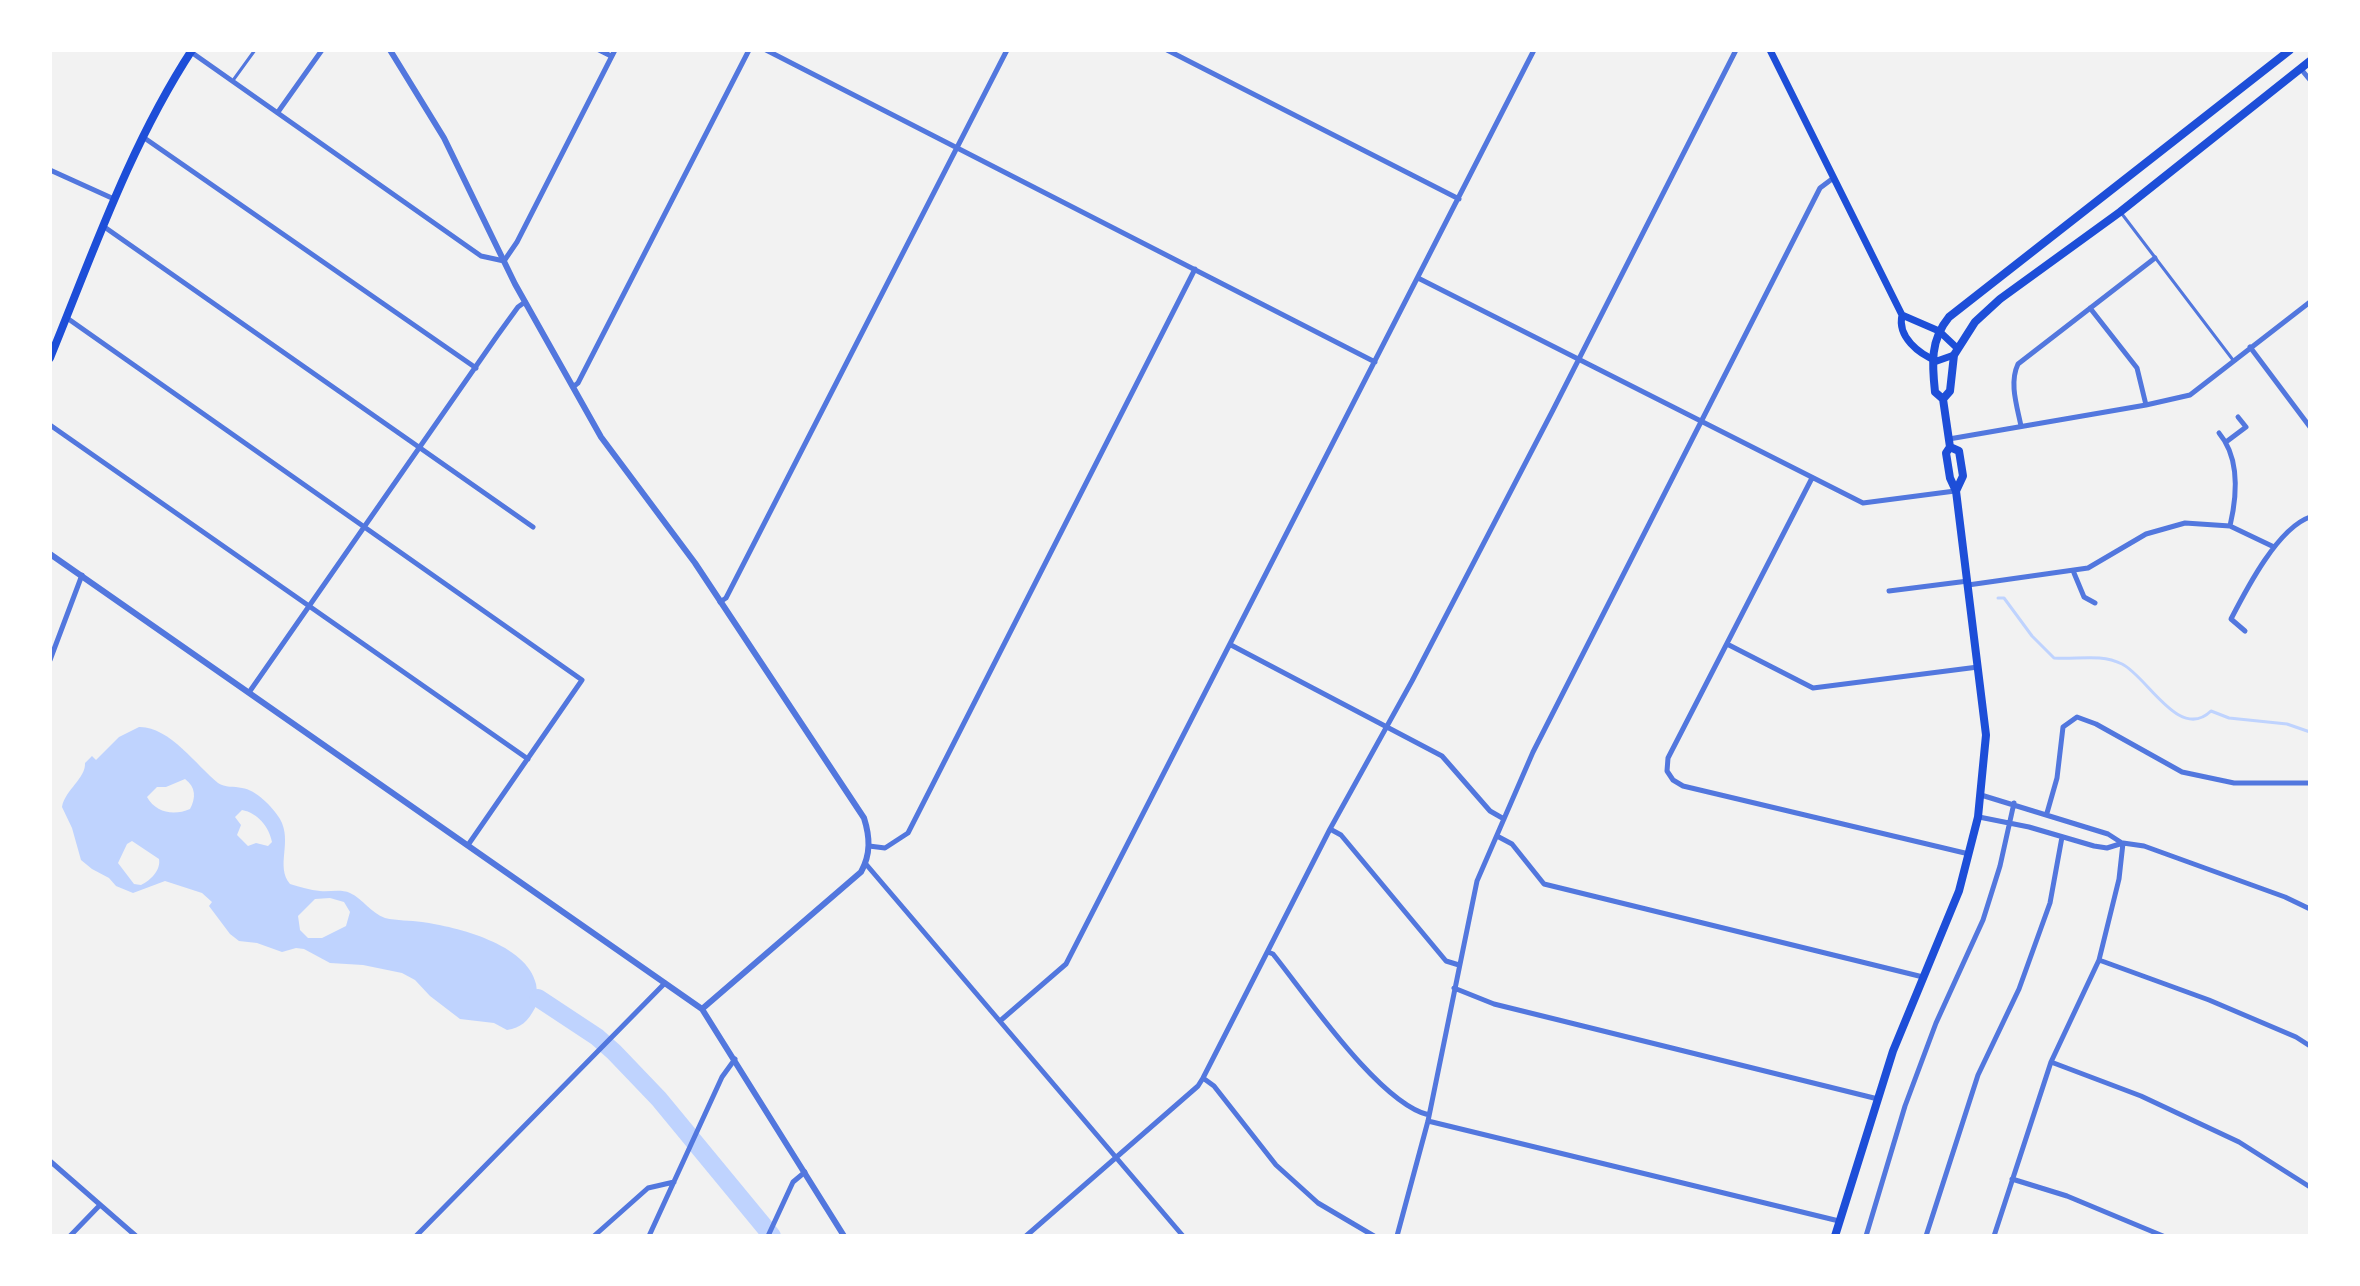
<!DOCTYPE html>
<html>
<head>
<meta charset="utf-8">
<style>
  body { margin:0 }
  #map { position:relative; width:2360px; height:1286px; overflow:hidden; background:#f2f2f2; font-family:"Open Sans",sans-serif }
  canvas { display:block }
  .frame { position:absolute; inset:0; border:52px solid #fff; pointer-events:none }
</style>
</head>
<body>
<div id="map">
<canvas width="2360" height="1286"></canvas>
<div class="frame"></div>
</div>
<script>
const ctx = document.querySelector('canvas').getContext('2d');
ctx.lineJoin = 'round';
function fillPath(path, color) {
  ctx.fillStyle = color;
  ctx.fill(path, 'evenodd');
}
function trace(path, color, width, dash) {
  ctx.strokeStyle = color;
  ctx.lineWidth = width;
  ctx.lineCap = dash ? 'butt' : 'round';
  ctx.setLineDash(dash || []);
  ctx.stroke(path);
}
fillPath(new Path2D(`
  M139,727C169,726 197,766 218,783C225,788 234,786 242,788C256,790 272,806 280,819C293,842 275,866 290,884C300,887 310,890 320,891C330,892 341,889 350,893C363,899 371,913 385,918C397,921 410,920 422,922C457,927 527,944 536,984C537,992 539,1001 535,1008C528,1021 521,1028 507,1030L494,1023L460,1019L430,996L415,980L402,973L363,965L330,963L304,949L296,948L282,952L257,943L239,941L230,934L209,906L212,902L202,893L165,881L133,893L116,886L109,878L92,869L81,860L72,828L62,807C65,790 86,778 85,763L92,756L96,760L119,737ZM185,779C196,787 196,798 190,809C174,816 156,813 147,797L157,787H166ZM242,810C258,813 269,827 272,842L268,846L256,843L248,846L237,835L241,825L235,817ZM132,841L159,859C161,870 151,880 141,885L134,884L118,863L127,844ZM330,898L344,902L350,912L346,926L322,938H308L300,930L298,916L315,899Z`), '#bfd3fe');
trace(new Path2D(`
  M1998,598H2004L2032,636L2054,658C2076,660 2100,653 2122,664C2147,676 2179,742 2211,711L2229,718L2287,724L2310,732`), '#bfd3fe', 3);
trace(new Path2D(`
  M538,998L597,1037L614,1052L659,1099L772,1236`), '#bfd3fe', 18);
trace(new Path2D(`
  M234,79L255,50
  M2122,214L2233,360`), '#5277de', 3);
trace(new Path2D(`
  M599,50L611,56
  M766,50L1375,362
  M1167,50L1459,199
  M191,52L481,256L504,261L517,242L615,50
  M2301,69L2310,80
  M278,112L322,50
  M143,137L476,368
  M50,170L114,199
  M103,226L533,527
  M1418,278L1863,503L1955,491
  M2090,308L2137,368L2146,405
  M67,318L582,680L468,845
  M2250,347L2310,427
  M573,387L578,383L749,50
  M50,425L528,759
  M2021,426C2017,406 2009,383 2018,364L2155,258
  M2219,433C2240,458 2237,496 2230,526
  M1949,439L2146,405L2190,395L2310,302
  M2226,442L2246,427L2238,417
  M1812,478L1668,758L1667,771L1673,780L1683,786L1969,854
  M2074,573L2084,597L2095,603
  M1968,585L2088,568L2146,534L2185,523L2230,526L2274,547
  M1889,591L1968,581
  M720,602L726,598L1007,50
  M2245,631L2231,619C2247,588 2278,528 2310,517
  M1727,644L1813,688L1978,667
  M1231,645L1442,756L1490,811L1504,819
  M50,660L82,575
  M250,691L497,336L518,307L525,302
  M1981,795L2108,834L2122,843
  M2047,813L2057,778L2063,727L2077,717L2096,724L2182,772L2234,783H2308
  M1979,817L2029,827L2094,846L2107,848L2123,843L2144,846L2285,897L2310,909
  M1330,829L1341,835L1446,961L1459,965
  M1497,836L1512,844L1544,884L1923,977
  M869,846L885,848L908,833L1195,269
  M865,863L1183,1236
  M1268,952L1273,954C1306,995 1380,1104 1429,1115
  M2099,960L2209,1000L2296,1037L2310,1046
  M1454,988L1494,1004L1878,1099
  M1000,1021L1066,964L1534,50
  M2051,1062L2141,1096L2239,1142L2310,1187
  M1203,1078L1214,1086L1276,1165L1318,1203L1374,1236
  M1428,1121L1839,1221
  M50,1161L136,1236
  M2012,1179L2067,1196L2163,1236
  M70,1236L100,1205
  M416,1236L665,983
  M594,1236L648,1188L674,1182
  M649,1236L722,1077L735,1059
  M768,1236L793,1182L805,1172
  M1026,1236L1198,1086L1203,1078L1330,829L1412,681L1553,410L1736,50
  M1397,1236L1428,1121L1477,881L1533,752L1820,188L1832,179
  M1866,1236L1905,1106L1936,1023L1983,920L2000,866L2014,803
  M1926,1236L1978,1075L2019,989L2050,903L2062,837
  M1994,1236L2051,1062L2099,960L2119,879L2123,843`), '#5277de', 5);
trace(new Path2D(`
  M390,50L444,138L515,284L601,437L695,563L864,818C870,837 871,854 861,872L702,1009
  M50,554L702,1009L844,1236`), '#5277de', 6);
trace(new Path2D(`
  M1770,50L1902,315C1897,337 1919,354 1937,361L1954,355
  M1902,315L1939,331L1957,348`), '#1d4ed8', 7);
trace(new Path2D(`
  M50,358C93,253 130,145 192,50
  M1943,399L1950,391L1954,355L1975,322L2000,299L2120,212L2310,61
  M1950,447L1959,451L1963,476L1956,491
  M1835,1236L1893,1051L1959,891L1978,817L1986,735L1956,491L1950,478L1946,453L1950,447L1943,399L1935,392C1932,364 1930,340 1949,317L2290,50`), '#1d4ed8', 8);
</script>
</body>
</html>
